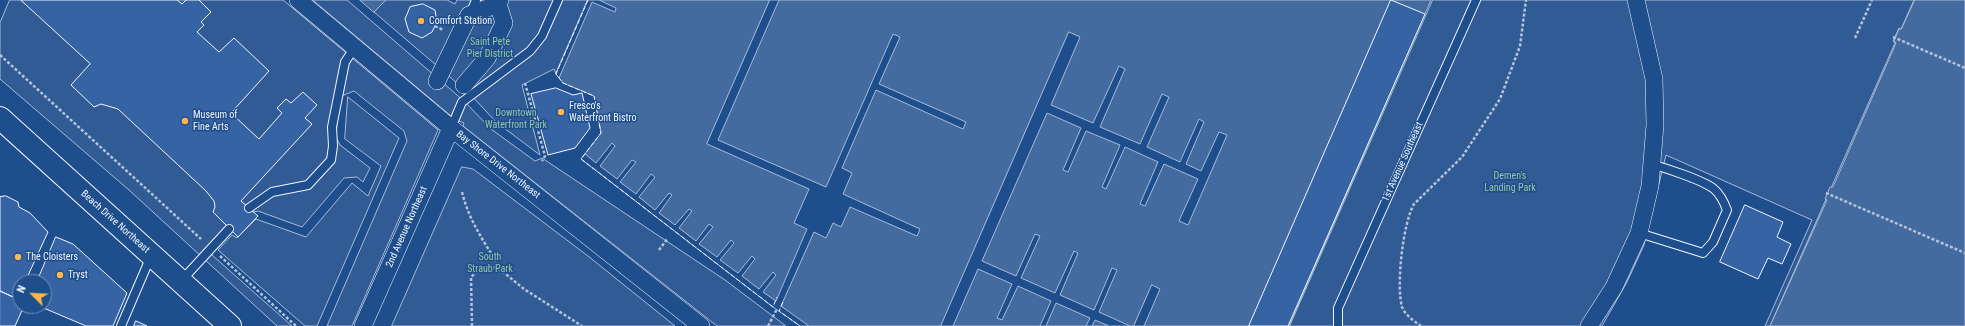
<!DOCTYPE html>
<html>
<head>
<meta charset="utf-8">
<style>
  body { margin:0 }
  #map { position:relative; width:1965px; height:326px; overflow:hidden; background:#1f4e8c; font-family:"Roboto Condensed",sans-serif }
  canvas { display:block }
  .north { position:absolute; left:12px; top:274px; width:40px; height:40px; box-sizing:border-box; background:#1f4e8c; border:1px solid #7391ba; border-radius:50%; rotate:294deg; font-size:11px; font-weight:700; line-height:16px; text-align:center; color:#f2f6ff }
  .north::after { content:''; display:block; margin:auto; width:14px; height:18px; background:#ffb74d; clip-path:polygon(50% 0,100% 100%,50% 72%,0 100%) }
</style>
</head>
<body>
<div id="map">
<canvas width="1965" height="326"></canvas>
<div class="north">N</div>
</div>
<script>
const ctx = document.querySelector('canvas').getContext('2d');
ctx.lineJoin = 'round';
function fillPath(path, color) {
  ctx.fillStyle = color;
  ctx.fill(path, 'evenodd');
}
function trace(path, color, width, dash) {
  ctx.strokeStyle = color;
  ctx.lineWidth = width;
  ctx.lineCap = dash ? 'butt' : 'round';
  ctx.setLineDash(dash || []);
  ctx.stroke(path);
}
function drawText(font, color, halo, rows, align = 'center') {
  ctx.font = font + ' "Roboto Condensed",sans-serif';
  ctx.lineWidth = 3;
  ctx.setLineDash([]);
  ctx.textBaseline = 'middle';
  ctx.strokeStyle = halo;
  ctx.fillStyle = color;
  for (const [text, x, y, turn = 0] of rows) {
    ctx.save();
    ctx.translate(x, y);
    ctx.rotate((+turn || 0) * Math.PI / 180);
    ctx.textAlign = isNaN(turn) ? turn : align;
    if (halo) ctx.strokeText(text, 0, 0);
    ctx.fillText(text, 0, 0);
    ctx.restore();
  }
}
const green = new Path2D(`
  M10,0H283L438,130L352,326H327L407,141L404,131L354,91L339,97L336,137L340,145L370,168L363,182L357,177L344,178L302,227L258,211L249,213L211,244L212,255L292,326H277L129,190L0,79V23Z
  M313,0H347L464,101L491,129L535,161L542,158L725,280L786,326H717L463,126L464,123L456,120Z
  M386,0H447L455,4L457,0H588L556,74L554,69L522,85L540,155L496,122L471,95L374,12Z
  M1433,0H1914L1901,29L1899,28L1893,41L1895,43L1770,326H1765L1812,220L1666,155L1644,245L1627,282L1602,326H1290Z
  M348,97L399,138L317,326H305L218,250L232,235L237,238L256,219L306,237L352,183L368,196L381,166L345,139Z
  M462,167L473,169L588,256L675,326H392Z`);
fillPath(green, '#305b95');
trace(green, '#a8bbd7', 1);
const water = new Path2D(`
  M360,0H386L374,12Z
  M588,0H1431L1289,326H800L581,159L601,133L594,96L563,83L556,74Z
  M1915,0H1965V326H1770L1827,200L1825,199L1830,187H1833L1896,43L1894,41L1899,29H1901Z`);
fillPath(water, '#446ba0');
trace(water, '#a8bbd7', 1);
const pier = new Path2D(`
  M588,0H599L616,8L615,12L592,2L559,78L556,74Z
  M770,0H779L718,140L826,187L893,34L900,37L879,84L966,122L963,129L876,90L842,168L852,173L843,194L920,229L917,236L850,207L841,227L833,223L826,238L814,232L781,306L809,326H800L773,307L581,159L585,154L596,163L612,143L615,146L600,166L617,179L632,160L636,162L620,182L636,194L651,174L655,177L639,197L655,210L669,193L672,195L659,213L675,225L689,209L692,211L679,228L696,241L709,224L713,227L699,244L717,257L731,240L734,243L720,260L738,273L752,256L755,259L742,276L759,289L773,272L776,275L763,292L776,301L807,229L794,223L809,189L707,144Z
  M1069,32L1080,37L1051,105L1093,123L1119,66L1125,69L1100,127L1140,144L1162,94L1169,97L1147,147L1180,162L1199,119L1204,122L1186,164L1201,171L1219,132L1227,135L1188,225L1179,221L1198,179L1164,164L1145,206L1140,204L1158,162L1125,147L1106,189L1102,187L1120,145L1086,131L1068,172L1063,170L1081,128L1047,113L982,261L1016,276L1035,234L1040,236L1021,278L1055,293L1074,251L1078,253L1060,295L1094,310L1112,268L1117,270L1099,312L1130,326H1109L1095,320L1092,326H1086L1090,318L1056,303L1046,326H1040L1051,301L1018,286L1002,320L997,318L1012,284L978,269L953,326H941Z
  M1152,285L1160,289L1144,326H1134Z`);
fillPath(pier, '#1f4e8c');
trace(pier, '#a8bbd7', 1);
const building = new Path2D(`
  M21,0H177L182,4L186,0H199L211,12L201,22L204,25L197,32L219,52L234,38L269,71L231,113L259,139L282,113L277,108L286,99L291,103L303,92L317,105L305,118L312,124L241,201L258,216L238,237L213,212L215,207L214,201L206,191L118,109L101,104L94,107L71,85L90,64Z
  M1391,0L1425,14L1288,326H1249Z
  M423,4L435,10L437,22L432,32L422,38L409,32L405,19L410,7Z
  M556,88L573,95L582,93L590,128L575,148L548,155L531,94Z
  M6,196L18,202L19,207L30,213L48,232L25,282H20V293L17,299L0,291V197Z
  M1745,205L1783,222L1777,237L1791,244L1782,264L1768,258L1758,279L1720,262Z
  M56,237L73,244L127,293L113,326H86L39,306H44V282H37Z
  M0,291L20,300V306H24L15,326H0Z
  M136,321L147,326H134Z`);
fillPath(building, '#3563a3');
trace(building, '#f2f6ff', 1);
const lane = new Path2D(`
  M470,14L476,0
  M451,128L462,102L530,51L542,36L558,0
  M249,208L272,192L308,185L331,160L333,146L332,127L345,62L355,47
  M1639,233L1703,253L1713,242L1727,210C1724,202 1720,194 1714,189C1703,180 1665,168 1651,164
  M181,281L229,229
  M121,326L151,256
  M1338,326V308L1476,0`);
const street = new Path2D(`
  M298,0L451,128L701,326
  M437,81L469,15L498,4
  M464,85L487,58L504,23L498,4L500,0
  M363,326L451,128
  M1589,326L1614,287L1639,233L1650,186L1655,125L1654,79L1636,0`);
const secondary = new Path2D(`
  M0,118L230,326`);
trace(lane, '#f2f6ff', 10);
trace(street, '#f2f6ff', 18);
trace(secondary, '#f2f6ff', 24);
trace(new Path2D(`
  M435,26L443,30
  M1893,37L1965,68
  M1855,38L1872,0
  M0,55L201,239
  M525,83L545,156L542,161
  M462,192C470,224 485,242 501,270
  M1826,193L1965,253
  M659,250L668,238
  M220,256L296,326
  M472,326L471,277L480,269L491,266L502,271L524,289L582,326
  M768,326L777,309
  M1421,326C1414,321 1405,315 1402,307C1396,285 1403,223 1414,204L1462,157L1500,99L1520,46L1526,0`), '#b3c4dc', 2.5, [3, 2]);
trace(lane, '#1f4e8c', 8);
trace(street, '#1f4e8c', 17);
trace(secondary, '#1f4e8c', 22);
trace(new Path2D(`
  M588,0L556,74L563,83L594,96L601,133L581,159L773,307L777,297
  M783,302L779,311L800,326`), '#f2f6ff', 1, [5, 2]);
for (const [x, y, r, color] of [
  [421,21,4,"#ffb74d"],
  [561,112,4,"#ffb74d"],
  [185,121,4,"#ffb74d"],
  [18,257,4,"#ffb74d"],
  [60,275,4,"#ffb74d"]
]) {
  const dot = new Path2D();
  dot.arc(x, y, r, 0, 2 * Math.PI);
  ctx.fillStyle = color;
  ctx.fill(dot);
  trace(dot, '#1f4e8c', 1.5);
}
drawText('10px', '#f2f6ff', '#1f4e8c', [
  ["Comfort Station",429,21],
  ["Fresco's",569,106],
  ["Waterfront Bistro",569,118],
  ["Museum of",193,115],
  ["Fine Arts",193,127],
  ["The Cloisters",26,257],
  ["Tryst",68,275]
], 'left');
drawText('10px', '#97c8a6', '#1f4e8c', [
  ["Saint Pete",490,42],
  ["Pier District",490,54],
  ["Downtown",516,113],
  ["Waterfront Park",516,125],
  ["Demen's",1510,176],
  ["Landing Park",1510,188],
  ["South",490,257],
  ["Straub Park",490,269]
]);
drawText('10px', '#f2f6ff', '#1f4e8c', [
  ["1st Avenue Southeast",1403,162,-66],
  ["Bay Shore Drive Northeast",498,165,38],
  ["Beach Drive Northeast",115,222,42],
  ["2nd Avenue Northeast",407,227,-66]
]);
</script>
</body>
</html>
